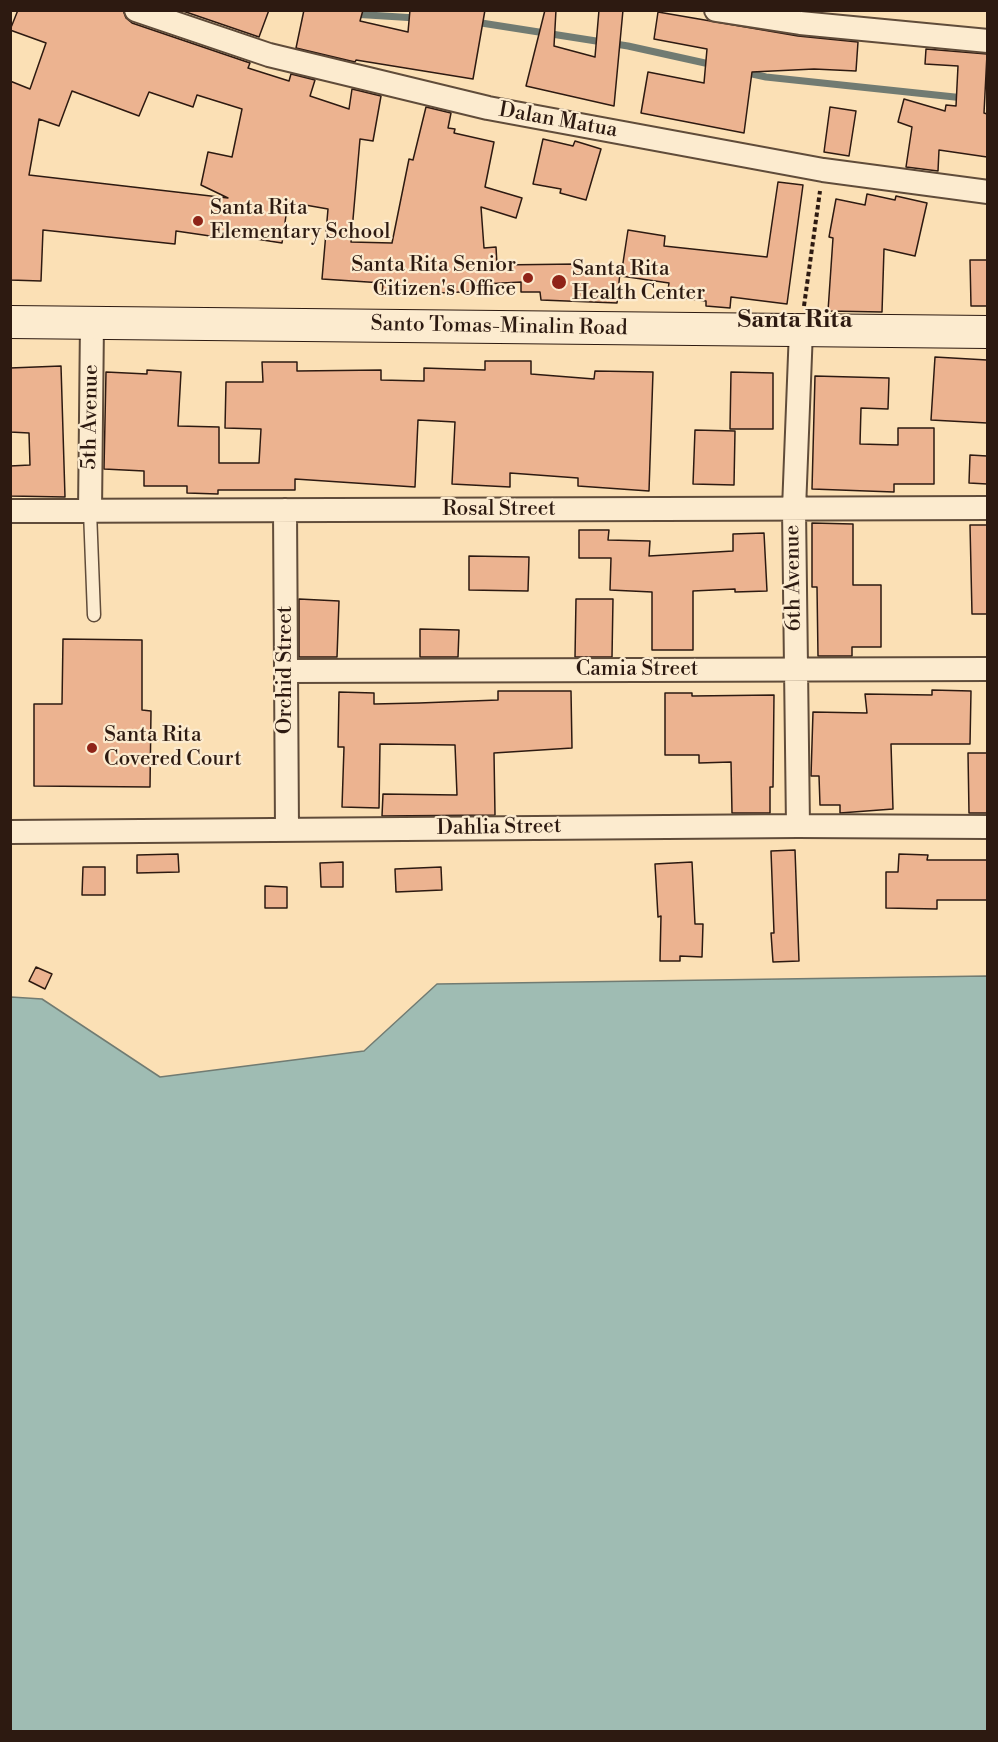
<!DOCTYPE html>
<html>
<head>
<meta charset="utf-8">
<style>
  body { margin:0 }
  #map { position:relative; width:998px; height:1742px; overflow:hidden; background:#fbe0b5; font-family:"Libre Bodoni",serif }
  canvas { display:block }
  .frame { position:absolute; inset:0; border:12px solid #2d1a11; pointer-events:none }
</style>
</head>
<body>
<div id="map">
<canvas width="998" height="1742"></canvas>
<div class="frame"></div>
</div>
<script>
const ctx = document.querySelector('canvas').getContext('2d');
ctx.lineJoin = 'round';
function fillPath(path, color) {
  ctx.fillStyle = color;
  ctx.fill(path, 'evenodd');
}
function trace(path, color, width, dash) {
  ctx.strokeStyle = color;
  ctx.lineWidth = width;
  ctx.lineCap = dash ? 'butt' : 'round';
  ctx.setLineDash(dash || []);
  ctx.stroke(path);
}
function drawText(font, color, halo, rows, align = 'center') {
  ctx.font = font + ' "Libre Bodoni",serif';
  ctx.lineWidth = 4.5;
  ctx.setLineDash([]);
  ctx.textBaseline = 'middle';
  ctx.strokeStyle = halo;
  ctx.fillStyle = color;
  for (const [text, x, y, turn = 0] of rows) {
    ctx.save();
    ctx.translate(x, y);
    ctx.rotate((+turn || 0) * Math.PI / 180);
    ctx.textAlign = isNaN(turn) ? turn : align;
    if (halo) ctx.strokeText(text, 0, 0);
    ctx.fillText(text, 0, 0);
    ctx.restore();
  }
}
const water = new Path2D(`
  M987,976V1731H11V997L42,999L160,1077L364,1051L437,984Z`);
fillPath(water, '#9fbcb3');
trace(water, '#717b72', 1.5);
trace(new Path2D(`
  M352,14L416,18
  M475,22L628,46L714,65
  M743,72L766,77L964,98`), '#717b72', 7);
const building = new Path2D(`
  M18,10H123L126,18L132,23L250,63L248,68L289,81L291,74L315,80L310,96L349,109L352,89L381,96L373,141L360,139L351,242L392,243L409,159L413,160L426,107L451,113L448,128L455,129L454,133L494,142L485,187L522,198L516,218L481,207L484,248L496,247L497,265L578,264V268L620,272L617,303L541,300L540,292H521V282L484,284V291L416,294V296L382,295L383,283L322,279L328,209L288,202L282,243L224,234V238L176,231L175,244L43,230L41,281L10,280V81L30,89L46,43L10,30ZM72,91L139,116L149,92L193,107L197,95L242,109L232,157L208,152L201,185L228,198L29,175L39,119L59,126Z
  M180,10H269L259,37Z
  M304,10H363L360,21L408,32L410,10H485L473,79L356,60L355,62L296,48Z
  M545,10H556L554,46L595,57L599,10H623L614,106L526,86Z
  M658,12L798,36L858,42L856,71L814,69L752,72L744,133L641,113L648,72L704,83L707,49L654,39Z
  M926,49L987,54L984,113L987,114V157L939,150L938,171L906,167L912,127L898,122L904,99L945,111L946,105L956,106L958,66L925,64Z
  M830,107L856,111L849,156L824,152Z
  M543,139L573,146L575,141L601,149L586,200L560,193L561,189L533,184Z
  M778,182L803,185L787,304L731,297L730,308L706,306V301L667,296L669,283L621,276L628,230L665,236L664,246L767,257Z
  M867,194L895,200L896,196L927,203L915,256L884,249L882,312L828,311L833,238L829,237L836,199L865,205Z
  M970,260H987V306H971Z
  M935,357L987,360V423L931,420Z
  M485,361H531V374L594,379L595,371L653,372L649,491L578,486V478L510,473V487L452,484L455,422L418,420L415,487L295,479V490H218V494L187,493V486H144V471L104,469L106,372L147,374V370L181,372L178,426L219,427V463H259L261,429L225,428L226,382H263L262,362H297V371L381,370V380L424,381V368L485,370Z
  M61,366L65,497L10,496V466L30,465L29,433L10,432V368Z
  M731,372L773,373V429H730Z
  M815,376L889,378L888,409L861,408L860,444L898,445V428H934V484H894V492L812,489Z
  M695,430L735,431L734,485L693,484Z
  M970,455L987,456V484L969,483Z
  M812,523L853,524V585H881V647H852V656H818L817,587H812Z
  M970,525H987V614H972Z
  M579,530H609L608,540L650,541L649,556L733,551V534L764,533L767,591L735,592V589L693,591V650H652V592L610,590L611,558H579Z
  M469,556L529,557L528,591L469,590Z
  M299,599L339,601L337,657H299Z
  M576,599H613L612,657H575Z
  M420,629L459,630L458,657H420Z
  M63,639L142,640V710L151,711L150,787L34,786V704H62Z
  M932,690L971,691L970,744H891L893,809L840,813V805H820L819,776H811L813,712L867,713L865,694L932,695Z
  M498,691H571L572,748L494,753L495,815L382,816L383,794L457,795L455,745L380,744L379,808L342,807L344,747H338L339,692L374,693V704L419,703L498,700Z
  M665,693H692V696L774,695L773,787H770V813H732L731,762L699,763V755H665Z
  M968,753H987V813H969Z
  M795,850L799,961L773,962L771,933H774L771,851Z
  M178,854L179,872L137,873V855Z
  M899,854L928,855L927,860H987V900H937V909L886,908V872H898Z
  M343,862V887H321L320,863Z
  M692,862L695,924H703L702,957L680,956V961H660L661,916L658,917L655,864Z
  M83,867H105V895H82Z
  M441,867L442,890L396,892L395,869Z
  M265,886L287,887V908H265Z
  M36,967L52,974L45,989L29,981Z`);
fillPath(building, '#ecb390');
trace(building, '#2d1a11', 1.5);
const lane = new Path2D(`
  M90,511L94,615`);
const street = new Path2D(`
  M136,10L269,55L488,108L823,170L988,192
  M716,10L800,23L988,41
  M285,510L287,830
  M10,511L988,508
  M90,511L92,322
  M286,671L988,669
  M798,826L794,509L801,330
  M10,832L798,826L988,827`);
const secondary = new Path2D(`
  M10,322L988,332`);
trace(lane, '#604c3a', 15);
trace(street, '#604c3a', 26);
trace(secondary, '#2d1a11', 34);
trace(new Path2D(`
  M804,306L820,191`), '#2d1a11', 4, [4.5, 3]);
trace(lane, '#fcebcf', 12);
trace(street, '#fcebcf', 22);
trace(secondary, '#fcebcf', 32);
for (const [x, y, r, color] of [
  [198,221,6,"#8f2418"],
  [528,278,6,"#8f2418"],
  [559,282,8,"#8f2418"],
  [92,748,6,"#8f2418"]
]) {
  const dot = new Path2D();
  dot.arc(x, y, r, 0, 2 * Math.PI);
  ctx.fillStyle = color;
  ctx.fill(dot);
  trace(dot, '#fcebcf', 2);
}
drawText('21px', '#2d1a11', '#fcebcf', [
  ["Dalan Matua",558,121,10],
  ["Santo Tomas-Minalin Road",499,327,1],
  ["5th Avenue",91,417,-89],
  ["Rosal Street",499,510],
  ["6th Avenue",794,578,-91],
  ["Orchid Street",286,670,-90],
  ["Camia Street",637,670],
  ["Dahlia Street",499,828,-1]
]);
drawText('21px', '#2d1a11', '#fcebcf', [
  ["Santa Rita",210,209],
  ["Elementary School",210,233],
  ["Santa Rita Senior",516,266,"right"],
  ["Citizen's Office",516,290,"right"],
  ["Santa Rita",572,270],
  ["Health Center",572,294],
  ["Santa Rita",104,736],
  ["Covered Court",104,760]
], 'left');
drawText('bold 24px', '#2d1a11', '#fcebcf', [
  ["Santa Rita",795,321]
]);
</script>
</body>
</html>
